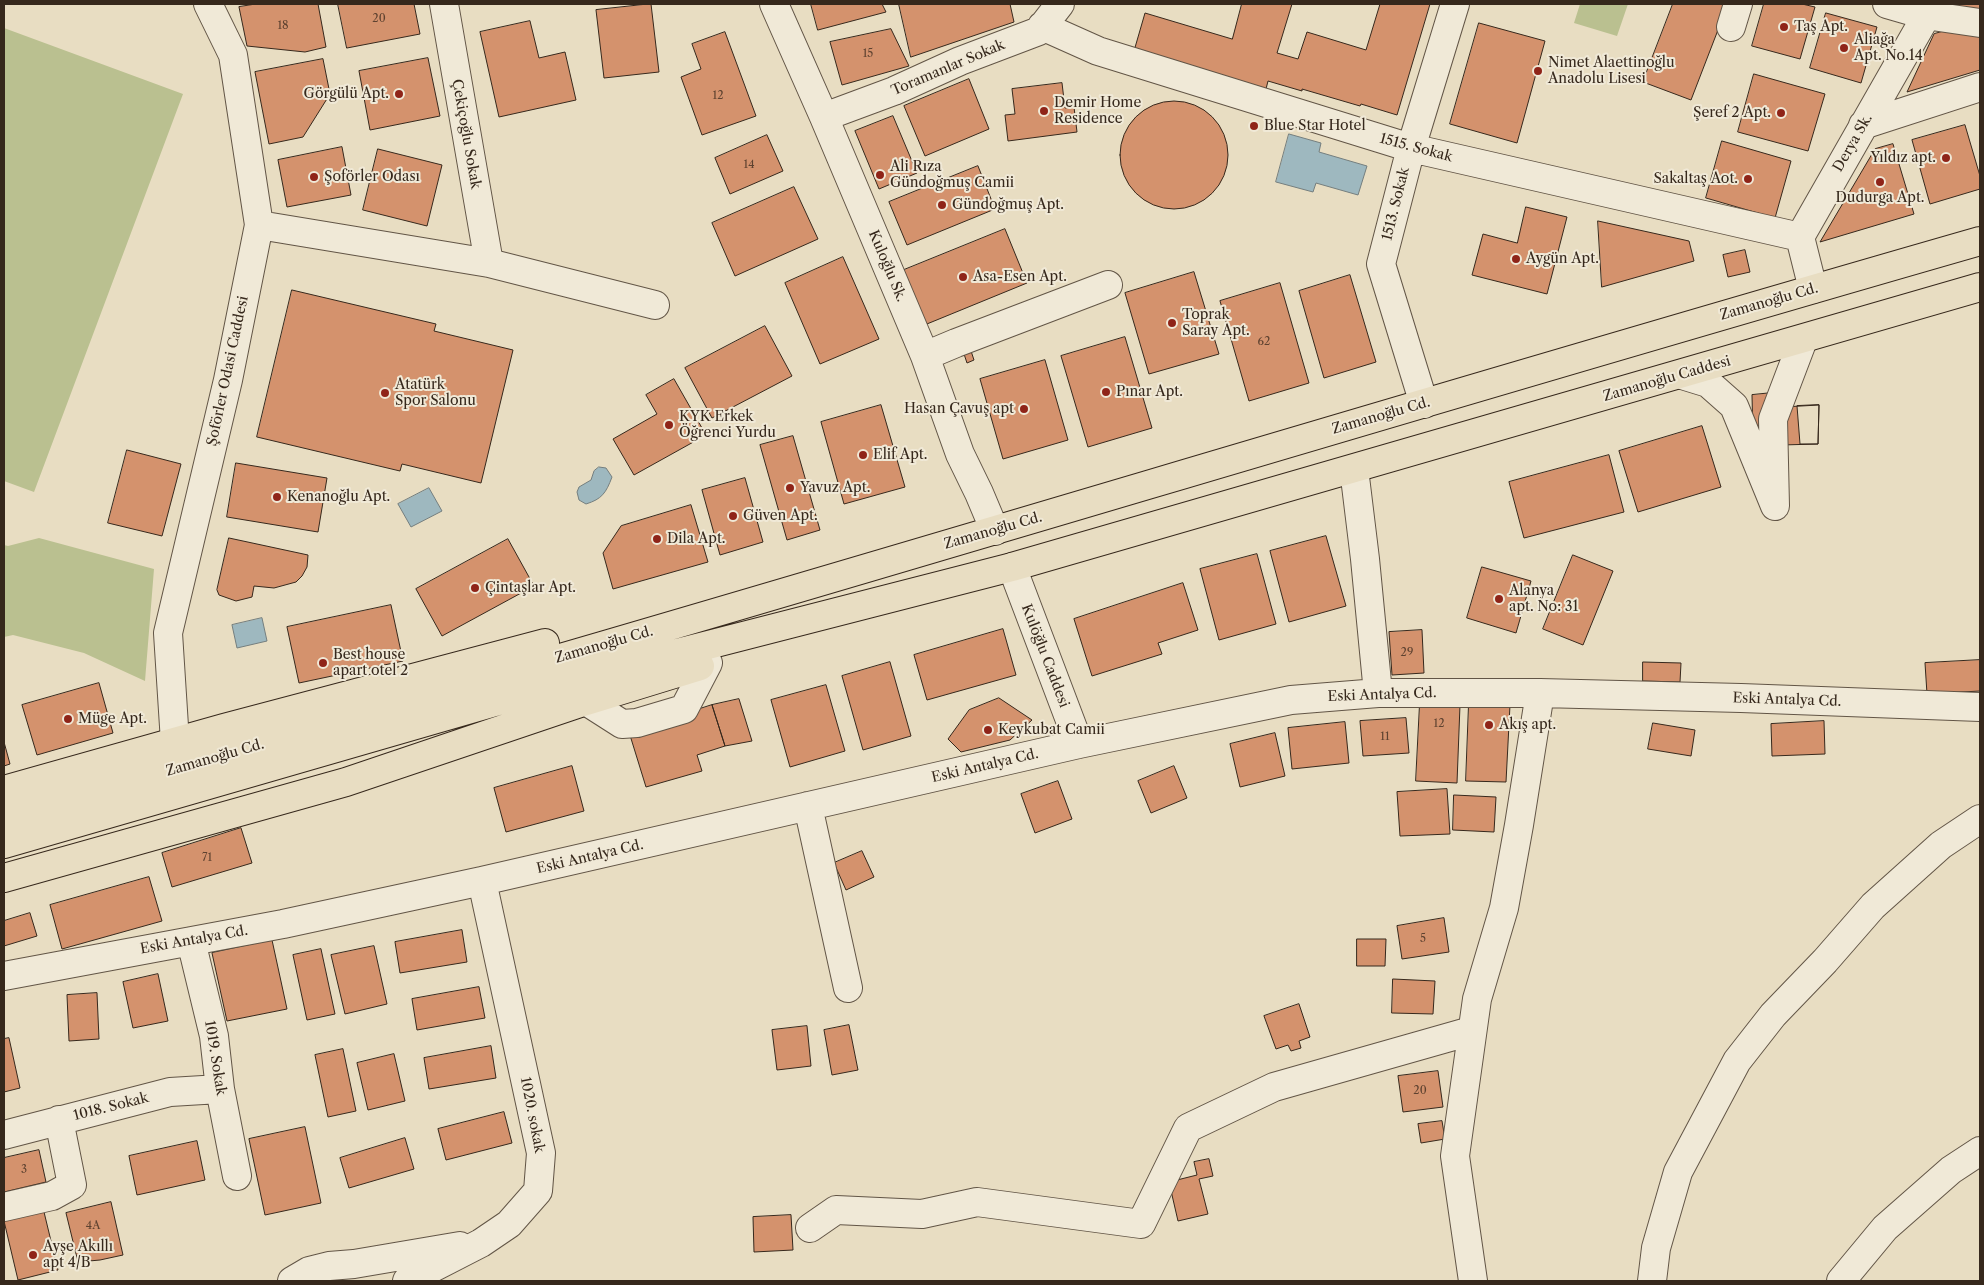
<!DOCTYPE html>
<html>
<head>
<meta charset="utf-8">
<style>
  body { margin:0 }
  #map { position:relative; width:1984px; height:1285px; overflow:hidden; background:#e8ddc2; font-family:"Libre Caslon Text",serif }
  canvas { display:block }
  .frame { position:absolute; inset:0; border:5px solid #36281c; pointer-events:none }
</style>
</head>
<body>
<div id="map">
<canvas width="1984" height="1285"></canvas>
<div class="frame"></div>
</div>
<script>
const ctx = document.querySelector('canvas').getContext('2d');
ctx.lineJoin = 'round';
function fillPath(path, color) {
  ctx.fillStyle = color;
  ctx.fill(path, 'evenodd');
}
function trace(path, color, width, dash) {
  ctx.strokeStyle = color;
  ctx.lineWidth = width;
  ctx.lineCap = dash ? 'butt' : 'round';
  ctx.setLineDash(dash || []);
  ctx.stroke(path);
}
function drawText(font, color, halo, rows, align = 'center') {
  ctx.font = font + ' "Libre Caslon Text",serif';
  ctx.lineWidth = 4;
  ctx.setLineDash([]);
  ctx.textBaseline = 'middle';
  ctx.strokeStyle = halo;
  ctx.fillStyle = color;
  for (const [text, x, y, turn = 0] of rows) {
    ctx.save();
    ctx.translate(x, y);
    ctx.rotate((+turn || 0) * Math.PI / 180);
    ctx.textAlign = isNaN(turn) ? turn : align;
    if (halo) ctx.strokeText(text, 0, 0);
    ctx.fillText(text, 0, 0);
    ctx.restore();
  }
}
fillPath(new Path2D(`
  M1580,4H1628L1617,36L1574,23Z
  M4,28L183,94L34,492L4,481Z
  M39,538L154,569L145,681L84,653L13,635L4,637V545L8,546Z`), '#bac090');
const water = new Path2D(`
  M1289,134L1321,143L1319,152L1367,166L1358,195L1316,183L1313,192L1276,182Z
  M599,467L606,468L612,477C606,493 602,499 586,504L579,500L577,492L579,487L591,480L594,471Z
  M429,488L442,511L411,527L398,504Z
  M262,618L267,641L237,648L232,625Z`);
fillPath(water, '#9eb8bf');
trace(water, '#747e7e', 1);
const building = new Path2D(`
  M256,4H318L326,47L305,52L247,46L239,7Z
  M338,4H414L420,34L347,48Z
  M651,4L659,72L604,78L596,10Z
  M811,4H882L886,12L818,30Z
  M899,4H1010L1014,22L911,57Z
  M1242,4H1292L1277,53L1298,59L1307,32L1366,50L1380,4H1430L1397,115L1361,104L1360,106L1302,89V91L1268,81L1266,89L1134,51L1145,13L1232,39Z
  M1673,4H1728L1691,100L1643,82Z
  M1764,4H1802L1815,7L1800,59L1752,46Z
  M1954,4H1980V18H1979Z
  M1826,13L1877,27L1861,83L1810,68Z
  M530,21L539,58L565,52L576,100L499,117L480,32Z
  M1479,23L1545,41L1517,143L1450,124Z
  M891,29L909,66L842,85L830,42Z
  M1951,29L1980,32V70L1907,92L1934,34Z
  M725,32L756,116L702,135L681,77L701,69L692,44Z
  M428,58L440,116L370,130L359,71Z
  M323,59L330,94L303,137L269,144L255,72Z
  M1754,74L1825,94L1808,151L1738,132Z
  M969,79L989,129L925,156L904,106Z
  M1062,83L1065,108L1074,107L1077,132L1008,141L1005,115L1015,114L1012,89Z
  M1120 155a54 54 0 1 1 108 0a54 54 0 1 1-108 0Z
  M893,116L917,173L879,189L855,131Z
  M1965,125L1980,176V189L1930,204L1912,140Z
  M767,135L783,171L730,194L715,158Z
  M1722,141L1791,161L1775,218L1706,198Z
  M1893,144L1914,214L1820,242L1875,149Z
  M342,147L351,195L287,207L278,160Z
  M378,149L442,165L427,226L363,210Z
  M978,166L995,209L907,245L889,202Z
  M794,187L818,239L735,276L712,223Z
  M1526,207L1567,217L1547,294L1472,275L1483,234L1517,243Z
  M1598,221L1689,241L1694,261L1602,287Z
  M1005,229L1027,283L922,326L899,272Z
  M1745,250L1750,272L1728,277L1723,255Z
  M843,257L879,339L820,364L785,283Z
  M1194,272L1219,354L1149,374L1125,293Z
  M1350,275L1376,362L1324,378L1299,291Z
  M1280,283L1309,383L1249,401L1220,301Z
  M292,290L436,324L434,331L513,350L481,483L402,464L400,471L257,437Z
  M765,326L792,376L712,418L685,368Z
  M1125,337L1152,428L1088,447L1061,356Z
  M971,351L974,360L967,363L964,354Z
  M1045,360L1068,440L1003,459L980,379Z
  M674,379L706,435L634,475L613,439L657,414L646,395Z
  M1782,392L1783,407L1819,405L1818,444L1781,445L1754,481L1752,395Z
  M881,405L905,487L844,504L821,422Z
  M1819,405L1818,444H1800L1797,406Z
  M1702,426L1721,487L1638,512L1619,451Z
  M793,436L820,530L787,540L760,445Z
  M127,450L181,464L162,536L108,523Z
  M1609,455L1624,512L1524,538L1509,482Z
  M236,463L327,478L318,532L227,517Z
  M745,478L763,542L720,555L702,490Z
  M691,505L708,562L613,589L603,553L621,526Z
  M1326,536L1346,606L1289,622L1270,551Z
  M229,538L308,555L307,567L302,576L296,582L274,588L254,586L252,597L236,601L219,595L217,590Z
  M508,539L534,586L442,636L416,589Z
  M1257,554L1276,624L1219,640L1200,569Z
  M1573,555L1613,571L1583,645L1543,629Z
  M1482,567L1531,581L1516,633L1467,618Z
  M1183,583L1198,630L1158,643L1162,654L1092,676L1074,619Z
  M391,605L403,661L299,683L287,627Z
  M1003,629L1016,675L927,700L914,655Z
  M1422,630L1424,673L1392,675L1389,632Z
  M1980,660V691L1927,694L1925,663Z
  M890,662L911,736L863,750L842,676Z
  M1643,662L1681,663L1680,682L1643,681Z
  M99,683L113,733L37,755L22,705Z
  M826,685L845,751L790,767L771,700Z
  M999,698L1032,720L1010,740L961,752L948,739L969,710Z
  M739,699L752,741L725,746L712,705Z
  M1420,703L1460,705L1457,783L1416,781Z
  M1469,703L1510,705L1506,782L1466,781Z
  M712,705L725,746L697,755L702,771L646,787L629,732Z
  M1406,718L1409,753L1363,756L1360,721Z
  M1824,721L1825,754L1772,756L1771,724Z
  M1345,722L1349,763L1292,769L1288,728Z
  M1653,723L1695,730L1691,756L1648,749Z
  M1275,733L1285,776L1240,787L1230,744Z
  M4,742L10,764L4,766Z
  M572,766L584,811L506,832L494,788Z
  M1174,766L1187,798L1151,813L1138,781Z
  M1058,781L1072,819L1035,833L1021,794Z
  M1447,789L1450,834L1400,836L1397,792Z
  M1454,795L1496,797L1494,832L1453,830Z
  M241,828L252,863L172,887L162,853Z
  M862,851L874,877L846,890L834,863Z
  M149,877L162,921L62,949L50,905Z
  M30,913L37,936L4,946V921Z
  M1444,918L1449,952L1402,959L1397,926Z
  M462,930L467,962L400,973L395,942Z
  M1357,939H1386L1385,966H1357Z
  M272,940L287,1009L227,1021L212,953Z
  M374,946L387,1004L345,1014L331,955Z
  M321,949L335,1014L307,1020L293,955Z
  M158,974L168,1021L133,1028L123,982Z
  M1393,979L1435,981L1433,1014L1392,1013Z
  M479,987L485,1018L417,1030L412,999Z
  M97,993L99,1039L69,1041L67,995Z
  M1299,1004L1310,1037L1299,1041L1301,1048L1291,1051L1288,1045L1276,1049L1264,1016Z
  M849,1025L858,1070L832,1075L824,1030Z
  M807,1026L811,1066L777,1070L772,1030Z
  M9,1038L20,1088L4,1092V1039Z
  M491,1046L496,1078L429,1089L424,1058Z
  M343,1049L356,1111L328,1117L315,1055Z
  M394,1054L405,1101L368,1110L357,1063Z
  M1438,1071L1443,1107L1403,1112L1398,1076Z
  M504,1112L512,1143L446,1160L438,1129Z
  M1442,1121L1445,1139L1421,1143L1418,1124Z
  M305,1127L321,1203L265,1215L249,1139Z
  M405,1138L414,1169L349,1188L340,1158Z
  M197,1141L205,1180L137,1195L129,1156Z
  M39,1150L46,1182L4,1192V1158Z
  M1209,1159L1213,1176L1199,1179L1208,1214L1178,1221L1169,1182L1197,1175L1194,1162Z
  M111,1202L123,1255L100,1260L78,1262L66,1213Z
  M44,1212L58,1270L18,1280L4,1221Z
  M791,1215L793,1250L754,1252L753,1217Z`);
fillPath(building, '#d4926d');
trace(building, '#36281c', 1);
const minor = new Path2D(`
  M444,4L489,263
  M774,4L824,117L925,356L960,454L979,493L995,531
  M1887,4L1925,15L1980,23
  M1042,26L1098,51L1411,148L1800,237
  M1731,27L1738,4
  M824,117L894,91L960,61L1039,31L1060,4
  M1863,125L1980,87
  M259,225L489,263L655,305
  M1813,289L1800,237L1933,4
  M925,356L956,343L1108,285
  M1682,375L1708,383L1734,406L1775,506L1773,419L1803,340
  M1424,404L1381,264L1411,148L1455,4
  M1354,469L1365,559L1378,693
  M1012,567L1079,744
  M586,701L622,724L637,723L684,709L708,663
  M175,742L168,633L228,380L259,225L233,55L208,4
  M808,806L848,988
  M191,941L214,1036L220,1089L237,1176
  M4,976L283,924L482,881L1079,744L1291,700L1378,693H1540L1741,698L1980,707
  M4,1135L170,1092L220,1089
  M4,1207L52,1196L72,1185L59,1120
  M810,1228L836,1210L922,1214L977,1202L1141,1224L1188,1128L1274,1087L1471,1031
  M292,1281L309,1271L329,1266L354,1264L460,1246
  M407,1281L481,1243L509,1224L538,1191L541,1153L482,881
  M1473,1281L1455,1156L1477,999L1504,908L1519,825L1540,693
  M1652,1281L1656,1248L1678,1172L1737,1061L1773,1015L1825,961L1873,906L1941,845L1980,819
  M1841,1281L1885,1228L1951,1170L1980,1151`);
const highway = new Path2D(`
  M4,790L224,728L545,643
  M4,817C665,633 1321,430 1980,241
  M4,844L564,682L1012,567L1980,287
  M4,878L346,782L586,701L700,666`);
trace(minor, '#625546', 30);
trace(highway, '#36281c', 30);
trace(minor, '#f0e9d7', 28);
trace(highway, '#e8ddc2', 28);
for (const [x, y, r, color] of [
  [1784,27,5,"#8f2418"],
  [1844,48,5,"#8f2418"],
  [1538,71,5,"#8f2418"],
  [399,94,5,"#8f2418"],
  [1044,111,5,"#8f2418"],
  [1781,113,5,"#8f2418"],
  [1254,126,5,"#8f2418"],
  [1946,158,5,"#8f2418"],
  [880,175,5,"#8f2418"],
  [314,177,5,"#8f2418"],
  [1748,179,5,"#8f2418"],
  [1880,182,5,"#8f2418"],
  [942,205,5,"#8f2418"],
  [1516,259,5,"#8f2418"],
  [963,277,5,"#8f2418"],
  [1172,323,5,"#8f2418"],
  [1106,392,5,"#8f2418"],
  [385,393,5,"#8f2418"],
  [1024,409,5,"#8f2418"],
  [669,425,5,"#8f2418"],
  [863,455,5,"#8f2418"],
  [790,488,5,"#8f2418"],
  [277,497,5,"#8f2418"],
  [733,516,5,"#8f2418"],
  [657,539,5,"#8f2418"],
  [475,588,5,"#8f2418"],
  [1499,599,5,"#8f2418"],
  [323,663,5,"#8f2418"],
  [68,719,5,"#8f2418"],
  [1489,725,5,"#8f2418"],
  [988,730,5,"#8f2418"],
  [33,1255,5,"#8f2418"]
]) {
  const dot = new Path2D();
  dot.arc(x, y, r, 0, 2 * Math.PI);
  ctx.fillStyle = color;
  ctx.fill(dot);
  trace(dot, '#f0e9d7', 2);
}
drawText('11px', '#5e4230', null, [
  ["20",379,19],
  ["18",283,26],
  ["15",868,54],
  ["12",718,96],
  ["14",749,165],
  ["62",1264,342],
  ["29",1407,653],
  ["12",1439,724],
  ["11",1385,737],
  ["71",207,858],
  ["5",1423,939],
  ["20",1420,1091],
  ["3",24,1170],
  ["4A",93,1226]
]);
drawText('14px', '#36281c', '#f0e9d7', [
  ["Taş Apt.",1794,27],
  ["Aliağa",1854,40],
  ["Apt. No.14",1854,56],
  ["Nimet Alaettinoğlu",1548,63],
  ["Anadolu Lisesi",1548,79],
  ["Görgülü Apt.",389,94,"right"],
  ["Demir Home",1054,103],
  ["Residence",1054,119],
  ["Şeref 2 Apt.",1771,113,"right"],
  ["Blue Star Hotel",1264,126],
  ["Yıldız apt.",1936,158,"right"],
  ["Ali Rıza",890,167],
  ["Gündoğmuş Camii",890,183],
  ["Şoförler Odası",324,177],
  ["Sakaltaş Aot.",1738,179,"right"],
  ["Dudurga Apt.",1880,198,"center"],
  ["Gündoğmuş Apt.",952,205],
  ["Aygün Apt.",1526,259],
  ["Asa-Esen Apt.",973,277],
  ["Toprak",1182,315],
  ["Saray Apt.",1182,331],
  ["Atatürk",395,385],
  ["Spor Salonu",395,401],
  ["Pınar Apt.",1116,392],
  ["Hasan Çavuş apt",1014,409,"right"],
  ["KYK Erkek",679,417],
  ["Öğrenci Yurdu",679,433],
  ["Elif Apt.",873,455],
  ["Yavuz Apt.",800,488],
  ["Kenanoğlu Apt.",287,497],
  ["Güven Apt.",743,516],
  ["Dila Apt.",667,539],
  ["Çintaşlar Apt.",485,588],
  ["Alanya",1509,591],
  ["apt. No: 31",1509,607],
  ["Best house",333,655],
  ["apart otel 2",333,671],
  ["Müge Apt.",78,719],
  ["Akış apt.",1499,725],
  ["Keykubat Camii",998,730],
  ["Ayşe Akıllı",43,1247],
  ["apt 4/B",43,1263]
], 'left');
drawText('14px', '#36281c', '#f0e9d7', [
  ["Toramanlar Sokak",948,68,-23],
  ["Çekiçoğlu Sokak",466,134,80],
  ["Derya Sk.",1853,143,-60],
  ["1515. Sokak",1416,148,15],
  ["1513. Sokak",1396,204,-76],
  ["Kuloğlu Sk.",887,266,67],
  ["Zamanoğlu Cd.",1769,302,-16],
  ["Şoförler Odasi Caddesi",228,371,-78],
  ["Zamanoğlu Caddesi",1667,379,-16],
  ["Zamanoğlu Cd.",1381,416,-16],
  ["Zamanoğlu Cd.",993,531,-16],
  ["Zamanoğlu Cd.",604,645,-16],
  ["Kulöğlu Caddesi",1045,656,69],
  ["Eski Antalya Cd.",1382,695,-2],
  ["Eski Antalya Cd.",1787,700,2],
  ["Zamanoğlu Cd.",215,758,-16],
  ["Eski Antalya Cd.",985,766,-13],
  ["Eski Antalya Cd.",590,857,-13],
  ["Eski Antalya Cd.",194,940,-10],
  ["1019. Sokak",215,1058,81],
  ["1018. Sokak",111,1107,-14],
  ["1020. sokak",532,1115,79]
]);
</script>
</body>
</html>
